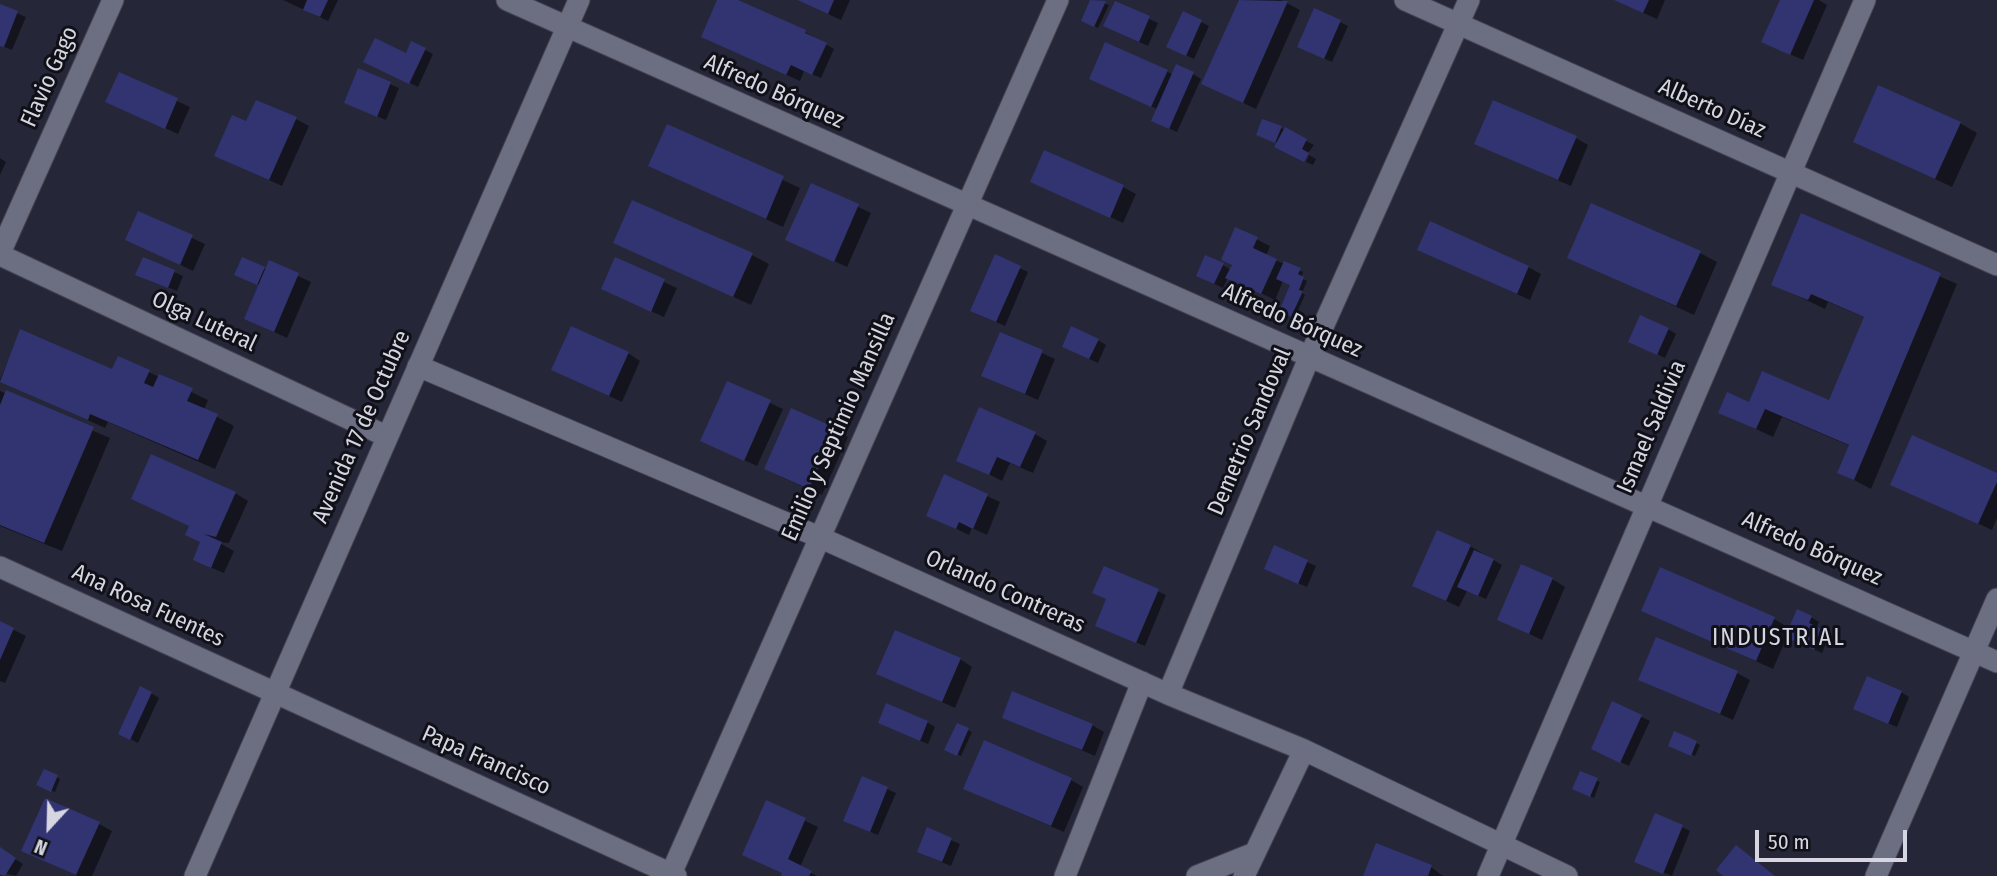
<!DOCTYPE html>
<html>
<head>
<meta charset="utf-8">
<style>
  body { margin:0 }
  #map { position:relative; width:1997px; height:876px; overflow:hidden; background:#252738; font-family:"Fira Sans Condensed",sans-serif }
  canvas { display:block }
  .north { position:absolute; left:14px; top:792px; width:70px; height:70px; -webkit-text-stroke:5px #101118; paint-order:stroke; rotate:202deg; font-size:19px; font-weight:700; line-height:28px; text-align:center; color:#d5d6e1 }
  .north::after { content:''; display:block; margin:auto; width:24px; height:32px; background:#d5d6e1; clip-path:polygon(50% 0,100% 100%,50% 72%,0 100%) }
  .scale { position:absolute; left:1755px; top:830px; width:152px; height:32px; box-sizing:border-box; border:4px solid #d5d6e1; border-top:0; padding-left:9px; font-size:21px; line-height:24px; white-space:nowrap; color:#d5d6e1; -webkit-text-stroke:5px #101118; paint-order:stroke }
</style>
</head>
<body>
<div id="map">
<canvas width="1997" height="876"></canvas>
<div class="north">N</div>
<div class="scale">50 m</div>
</div>
<script>
const ctx = document.querySelector('canvas').getContext('2d');
ctx.lineJoin = 'round';
function fillPath(path, color) {
  ctx.fillStyle = color;
  ctx.fill(path, 'evenodd');
}
function trace(path, color, width, dash) {
  ctx.strokeStyle = color;
  ctx.lineWidth = width;
  ctx.lineCap = dash ? 'butt' : 'round';
  ctx.setLineDash(dash || []);
  ctx.stroke(path);
}
function drawText(font, color, halo, rows, align = 'center') {
  ctx.font = font + ' "Fira Sans Condensed",sans-serif';
  ctx.lineWidth = 6;
  ctx.setLineDash([]);
  ctx.textBaseline = 'middle';
  ctx.strokeStyle = halo;
  ctx.fillStyle = color;
  for (const [text, x, y, turn = 0] of rows) {
    ctx.save();
    ctx.translate(x, y);
    ctx.rotate((+turn || 0) * Math.PI / 180);
    ctx.textAlign = isNaN(turn) ? turn : align;
    if (halo) ctx.strokeText(text, 0, 0);
    ctx.fillText(text, 0, 0);
    ctx.restore();
  }
}
fillPath(new Path2D(`
  M283,0H338L328,21Z
  M719,0H733L805,32L834,49L821,78L804,71L800,81L716,43Z
  M797,0H850L841,20Z
  M1092,0L1109,5L1098,28L1083,20Z
  M1241,0H1281L1300,10L1256,109L1203,84Z
  M1615,0H1665L1657,19Z
  M1782,0H1819L1827,5L1803,60L1776,48Z
  M1115,3L1158,23L1148,46L1113,30Z
  M0,6L26,17L12,50L0,45Z
  M1315,10L1348,26L1332,62L1307,51Z
  M1201,22L1209,26L1194,59L1177,51Z
  M412,43L433,54L418,87L374,66L407,55Z
  M359,71L399,88L386,120L354,107Z
  M1167,71L1173,75L1193,74L1201,79L1177,132L1161,125L1157,109L1104,85Z
  M120,74L190,107L178,134L108,102Z
  M296,119L309,126L282,186L216,156L247,124Z
  M1960,123L1977,133L1952,187L1855,142Z
  M667,126L800,188L783,227L650,166Z
  M1281,128L1314,145L1303,160L1278,143L1261,137Z
  M1576,138L1588,145L1571,186L1476,144Z
  M1309,155L1316,159L1313,165L1306,162Z
  M0,158L6,162L0,175Z
  M1032,181L1123,187L1136,194L1123,223Z
  M811,185L871,213L847,267L787,239Z
  M138,213L205,244L193,271L127,239Z
  M1802,215L1957,284L1871,489L1839,472L1850,446L1782,417L1773,437L1720,412L1750,404L1830,402L1866,318L1828,302L1825,309L1773,284Z
  M1236,229L1270,246L1266,256L1303,272L1301,278L1307,281L1302,293L1305,295L1295,317L1281,311L1292,285L1283,281L1275,300L1228,277L1223,288L1206,280L1223,265L1231,270Z
  M615,242L752,255L769,264L751,305Z
  M1700,253L1717,262L1694,315L1569,257Z
  M1432,256L1528,267L1541,274L1530,300Z
  M996,257L1028,272L1005,326L980,315Z
  M144,259L183,276L177,291L146,279Z
  M616,260L677,288L664,317L616,296Z
  M270,263L311,282L287,338L259,325L260,285L244,278L264,268L267,270Z
  M1668,329L1676,334L1665,358L1639,346Z
  M21,332L113,372L119,358L208,400L204,410L234,426L215,469L108,422L105,428L0,380Z
  M1000,334L1055,359L1038,400L983,375Z
  M1098,340L1106,345L1098,363L1072,351Z
  M628,353L640,361L622,402L553,370Z
  M728,383L783,409L757,466L715,447Z
  M0,391L110,438L62,551L0,526Z
  M835,429L848,437L822,495L779,476Z
  M1035,434L1047,441L1033,473L1010,463L1002,481L969,464Z
  M1997,475V518L1992,530L1892,484Z
  M945,477L1000,502L987,535L972,528L969,535L928,515Z
  M235,493L248,501L229,543L218,542L234,551L224,573L207,566L202,543L191,526Z
  M1470,546L1502,565L1486,599L1467,591L1459,607L1414,586Z
  M1275,548L1316,566L1307,587L1274,573Z
  M1105,568L1166,595L1145,646L1105,630L1108,599Z
  M1552,579L1565,587L1542,640L1499,619Z
  M1643,610L1774,619L1791,629L1811,617L1819,622L1816,628L1830,635L1822,653L1787,637L1773,669Z
  M0,623L26,636L5,683L0,681Z
  M960,659L972,667L955,708L878,673Z
  M1737,673L1750,680L1733,720L1640,679Z
  M1901,692L1909,697L1897,727L1863,713Z
  M151,693L159,698L138,743L128,738Z
  M1613,703L1650,721L1629,766L1601,753Z
  M1004,717L1092,725L1104,732L1095,756Z
  M927,722L935,727L928,744L888,727Z
  M957,725L972,732L961,756L947,750Z
  M1696,743L1700,745L1695,756L1673,747Z
  M44,771L60,779L55,792L38,785Z
  M1581,773L1600,782L1594,798L1577,790Z
  M863,778L896,793L878,835L853,825Z
  M1071,780L1083,787L1064,832L978,795Z
  M767,803L818,827L800,867L817,876H783Z
  M99,824L112,831L92,876H78L36,857Z
  M1682,827L1690,831L1672,876L1645,866Z
  M928,830L960,844L951,866L927,856Z
  M0,849L23,864L16,876L0,872Z
  M1431,867L1443,876H1364Z`), '#0007');
fillPath(new Path2D(`
  M307,0H328L320,17L303,10Z
  M717,0H738L806,30L805,33L827,43L812,75L791,65L786,75L701,37Z
  M797,0H834L828,14Z
  M1090,0L1106,1L1094,27L1081,21Z
  M1239,0L1288,1L1243,103L1201,84Z
  M1614,0H1649L1643,13Z
  M1780,0H1814L1790,55L1761,42Z
  M1115,1L1150,16L1139,42L1103,26Z
  M0,4L18,11L4,47L0,46Z
  M1314,8L1341,20L1324,59L1297,47Z
  M1183,11L1202,20L1186,56L1166,47Z
  M375,38L406,53L411,41L426,48L409,84L363,62Z
  M1105,42L1168,70L1151,107L1089,79Z
  M1176,64L1194,72L1169,129L1151,121Z
  M358,68L391,82L377,117L344,103Z
  M119,72L178,98L165,129L105,102Z
  M1878,85L1961,122L1935,179L1853,142Z
  M256,100L297,117L269,180L214,156L232,115L246,121Z
  M1493,100L1577,136L1558,180L1474,144Z
  M1262,119L1282,126L1275,143L1256,135Z
  M667,124L784,176L766,219L648,166Z
  M1285,127L1307,139L1302,149L1309,153L1304,162L1274,147Z
  M1044,150L1124,185L1110,218L1030,182Z
  M811,183L859,204L834,262L785,240Z
  M632,200L753,253L733,297L613,243Z
  M1591,203L1701,251L1676,306L1567,258Z
  M138,211L193,235L180,265L125,240Z
  M1801,213L1941,273L1854,480L1837,473L1849,445L1765,409L1756,429L1718,413L1727,392L1749,402L1762,371L1829,400L1864,317L1811,294L1808,300L1771,285Z
  M1430,221L1529,266L1517,294L1417,250Z
  M1235,227L1258,237L1253,248L1277,259L1261,294L1225,278L1232,265L1221,260Z
  M995,254L1021,266L996,322L970,311Z
  M1205,255L1224,263L1214,284L1196,276Z
  M143,257L175,270L168,288L135,275Z
  M242,257L265,267L257,285L234,275Z
  M615,257L665,279L651,312L601,289Z
  M269,260L299,273L274,332L244,319Z
  M1284,261L1301,268L1298,274L1304,277L1299,290L1303,291L1291,317L1279,311L1290,285L1276,279Z
  M1640,315L1669,328L1657,355L1628,342Z
  M571,326L629,352L609,396L551,370Z
  M1071,326L1099,339L1089,359L1062,347Z
  M20,329L112,369L118,356L150,370L144,383L153,387L159,374L193,388L187,401L218,414L198,460L90,414L88,420L0,382Z
  M1000,332L1043,350L1025,394L981,376Z
  M727,381L771,400L744,461L700,441Z
  M6,390L94,427L44,543L0,525V405Z
  M979,407L1036,432L1020,467L997,457L989,475L956,461Z
  M791,408L836,428L809,489L764,469Z
  M1912,435L1997,473V482L1978,524L1890,485Z
  M151,454L236,492L216,537L204,534L222,542L211,568L193,560L200,542L185,535L189,526L131,499Z
  M944,474L988,494L973,529L959,522L956,529L926,516Z
  M1437,530L1471,545L1446,601L1412,586Z
  M1274,545L1308,560L1298,584L1264,569Z
  M1474,550L1494,559L1478,596L1457,587Z
  M1521,564L1553,578L1529,634L1497,620Z
  M1104,566L1159,589L1136,643L1095,626L1106,599L1092,593Z
  M1660,567L1775,617L1756,661L1641,611Z
  M1797,609L1812,616L1809,623L1822,629L1814,650L1785,637Z
  M0,621L14,628L0,660Z
  M895,630L961,658L942,702L876,674Z
  M1656,637L1738,671L1720,714L1638,680Z
  M1867,676L1902,691L1888,724L1853,709Z
  M140,686L152,692L130,740L118,734Z
  M1012,691L1093,724L1082,750L1002,718Z
  M1612,701L1642,715L1620,763L1591,749Z
  M886,703L928,721L920,741L878,723Z
  M957,723L969,728L957,756L944,750Z
  M1674,731L1697,741L1691,756L1668,746Z
  M984,740L1072,778L1051,826L963,789Z
  M44,769L58,775L51,792L36,785Z
  M1580,771L1598,778L1590,797L1572,789Z
  M862,776L888,787L870,832L843,821Z
  M45,798L100,822L76,875L21,851Z
  M766,800L806,818L788,859L812,871L809,876H781L782,873L742,855Z
  M1655,813L1683,825L1663,874L1634,862Z
  M927,827L952,838L942,862L917,852Z
  M1376,843L1432,865L1428,876H1363Z
  M1736,845L1775,876H1723L1716,870Z
  M0,847L16,858L5,876L0,874Z`), '#323371');
const street = new Path2D(`
  M507,0C1002,225 1502,438 1997,662
  M0,253L113,0
  M0,255L386,436
  M418,366L819,537L1168,694L1304,750L1567,876
  M0,567L676,876
  M1168,694L1309,358L1469,0
  M670,876L1058,0
  M1065,876L1142,682
  M1197,876L1252,854
  M1244,876L1304,750
  M1488,876L1865,0
  M1876,876L1997,599`);
const secondary = new Path2D(`
  M1405,0L1997,265
  M195,876L579,0`);
trace(street, '#424351', 23);
trace(secondary, '#424351', 23);
trace(street, '#6c6e82', 21);
trace(secondary, '#6c6e82', 21);
drawText('23px', '#d5d6e1', '#101118', [
  ["Flavio Gago",50,77,-66],
  ["Alfredo Bórquez",774,92,24],
  ["Alberto Díaz",1712,109,24],
  ["Alfredo Bórquez",1292,321,24],
  ["Olga Luteral",204,322,25],
  ["Avenida 17 de Octubre",362,427,-66],
  ["Emilio y Septimio Mansilla",839,427,-66],
  ["Ismael Saldivia",1652,427,-67],
  ["Demetrio Sandoval",1250,432,-67],
  ["Alfredo Bórquez",1812,549,24],
  ["Orlando Contreras",1005,592,24],
  ["Ana Rosa Fuentes",148,606,25],
  ["Papa Francisco",486,761,24]
]);
ctx.letterSpacing = '2px';
drawText('24px', '#d5d6e1', '#101118', [
  ["INDUSTRIAL",1779,638]
]);
ctx.letterSpacing = '0px';
</script>
</body>
</html>
